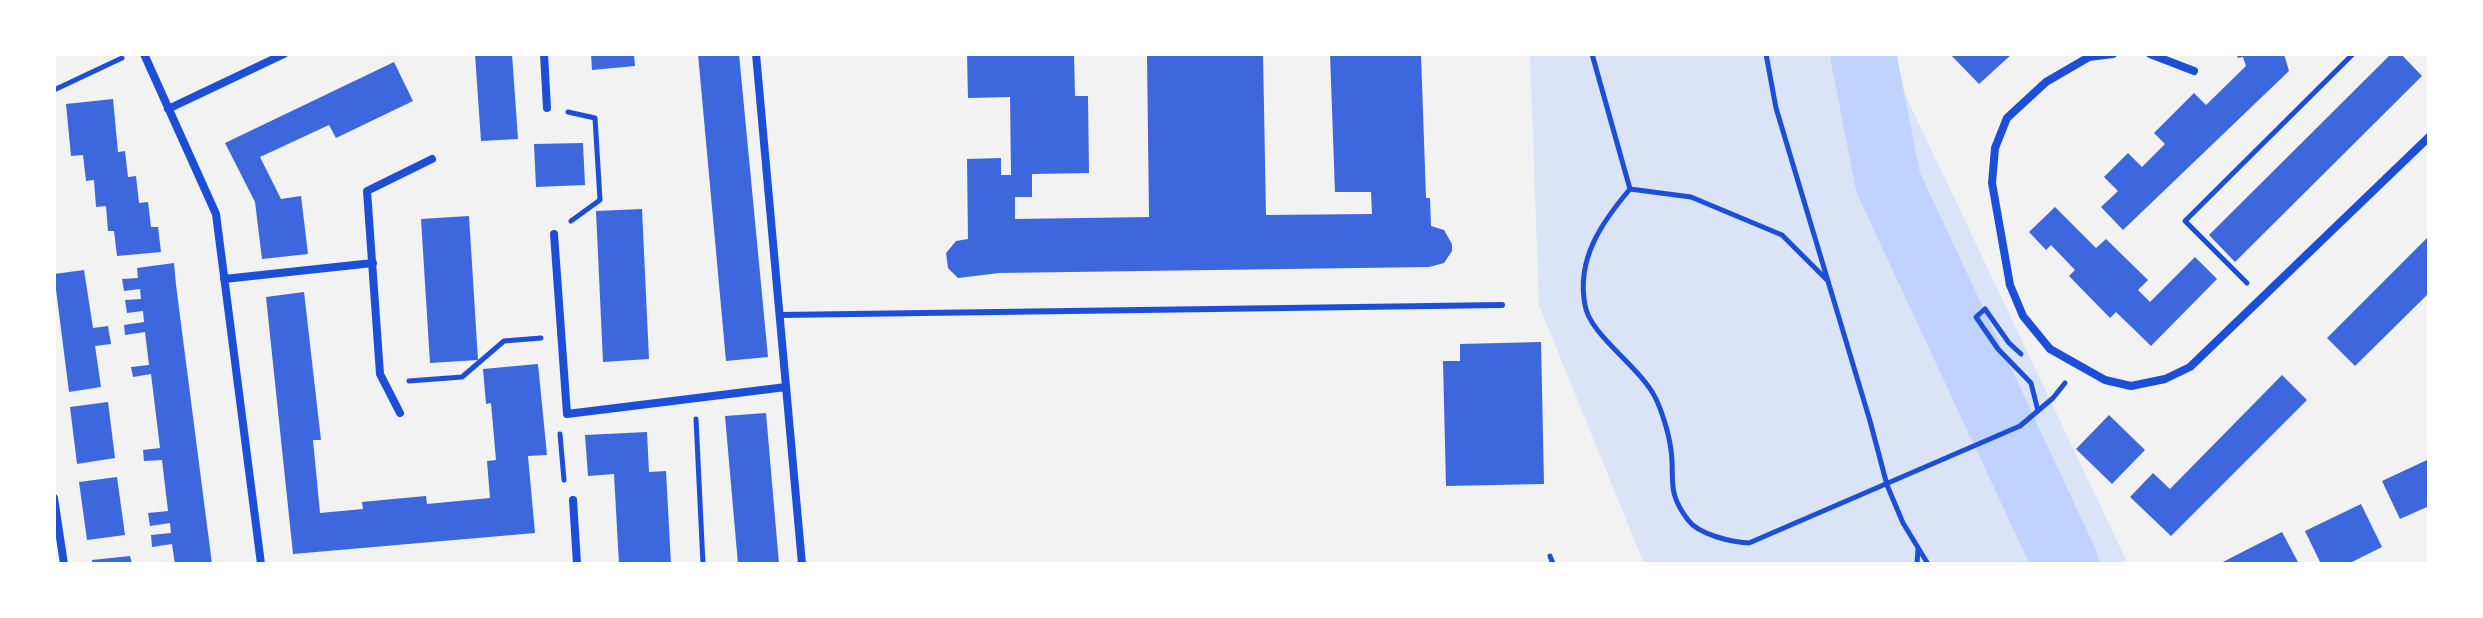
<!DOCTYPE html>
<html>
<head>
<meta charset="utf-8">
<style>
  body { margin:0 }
  #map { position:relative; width:2483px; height:618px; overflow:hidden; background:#f2f2f2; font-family:Spectral,serif }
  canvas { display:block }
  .frame { position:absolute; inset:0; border:56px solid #fff; pointer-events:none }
</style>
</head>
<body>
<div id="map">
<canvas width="2483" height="618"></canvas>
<div class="frame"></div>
</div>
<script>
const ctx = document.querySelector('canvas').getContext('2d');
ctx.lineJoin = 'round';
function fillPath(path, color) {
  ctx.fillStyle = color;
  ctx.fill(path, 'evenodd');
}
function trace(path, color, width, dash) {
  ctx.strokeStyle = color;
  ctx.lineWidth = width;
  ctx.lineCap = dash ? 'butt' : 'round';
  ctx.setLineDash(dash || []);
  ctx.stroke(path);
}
fillPath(new Path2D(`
  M1530,54H1886L2128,564H1644L1539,305Z`), '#dbe4f7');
trace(new Path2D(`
  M1863,54L1888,182L2066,564`), '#bfd3fe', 66);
fillPath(new Path2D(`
  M475,54H512L518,139L481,141Z
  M591,54H634L635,66L592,70Z
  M698,54H739L768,357L726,361Z
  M967,54H1074L1075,96H1088L1089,173L1032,174V197H1015V219L1149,217L1147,54H1263L1266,215L1372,214L1371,192H1335L1330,54H1421L1426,198H1430L1431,226L1444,230L1452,244V251L1444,263L1429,267L999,273L958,278L948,268L946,253L956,241L968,239L967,159L1001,158V175H1011L1010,97L968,98Z
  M1950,54H2012L1979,84Z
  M2236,54H2284L2289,71L2123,230L2101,207L2118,191L2104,177L2128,153L2142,167L2165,144L2154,133L2194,93L2206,105L2246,66L2243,57L2238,58Z
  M2391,54H2401L2422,76L2235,262L2209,235Z
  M394,62L413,101L336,138L329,125L260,157L281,199L301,196L308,254L262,259L255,202L225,143Z
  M113,99L118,152L125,151L128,177L136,176L139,203L148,202L151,227H158L161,252L117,256L114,231H108L106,206L96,207L94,180L86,181L83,155L71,156L66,104Z
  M583,143L585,185L536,187L534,144Z
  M2055,207L2096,248L2106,239L2148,280L2138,290L2150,302L2195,257L2217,279L2151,346L2116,312L2110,318L2069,276L2075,270L2051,245L2046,250L2029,232Z
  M642,209L649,359L603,362L596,211Z
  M469,216L478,360L430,363L421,219Z
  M2429,236V293L2355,366L2327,338Z
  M174,263L176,285L212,564H175L172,544L152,547L151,535L171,533L170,523L150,526L148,513L168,511L162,460L144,461L143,450L160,448L151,374L133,377L131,367L149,365L145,332L125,335L124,325L144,322L143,311L127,313L125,300L141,299L140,289L124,291L122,279L138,278L137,268Z
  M84,270L93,328L108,326L111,344L95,346L101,387L69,392L54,274Z
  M304,292L321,440H313L320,513L363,509L362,502L393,499L426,496L427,504L490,498L487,461L496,460L491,403L486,404L483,369L538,364L547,455L528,456L535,533L293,554L266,297Z
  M1541,342L1544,484L1446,486L1443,361H1460V344Z
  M2282,375L2307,400L2171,536L2130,497L2153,473L2170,489Z
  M108,402L115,458L77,464L70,407Z
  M766,413L779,564H738L725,416Z
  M2109,415L2145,450L2112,484L2076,449Z
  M647,432L649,472L666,471L671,564H619L614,474L588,476L585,435Z
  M2429,459V506L2400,519L2382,481Z
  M117,477L125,535L87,540L79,482Z
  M2361,504L2382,547L2348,564H2321L2305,531Z
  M2282,532L2299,564H2219L2252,547Z
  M130,556L132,564H92V560Z`), '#3d67dc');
trace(new Path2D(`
  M1592,54L1630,189L1691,197L1782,235L1827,280
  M1766,54L1776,108L1870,421L1887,485L1903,523L1928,564
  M54,90L122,58
  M568,112L595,118L600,200L571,221
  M1630,189C1602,222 1576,259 1585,305C1589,334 1640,367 1655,397C1662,411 1669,434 1671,450C1675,480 1666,491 1688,520C1699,535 1732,542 1749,543L2020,426L2053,398L2065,383
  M2247,283L2185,221L2353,54
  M2021,354L2009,343L1985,309L1976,317L1998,349L2031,383L2038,411
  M409,381L462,377L504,341L541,338
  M696,419L703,564
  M560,434L564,480
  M1550,556L1553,564
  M1917,564L1918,549`), '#1d4ed8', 5);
trace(new Path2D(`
  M780,315L1502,305`), '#1d4ed8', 6);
trace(new Path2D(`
  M144,54L216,214L261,564
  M544,54L547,108
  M756,54L802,564
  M2113,54L2089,57L2046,82L2007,118L1995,148L1992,183L2010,285L2023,316L2050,349L2105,380L2131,386L2165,379L2190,367L2429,137
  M2150,54L2194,71
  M168,109L284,54
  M554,234L567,414L786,387
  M224,279L373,263
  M400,413L380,374L367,191L432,159
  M54,498L64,564
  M573,500L577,564`), '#1d4ed8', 8);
</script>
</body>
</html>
